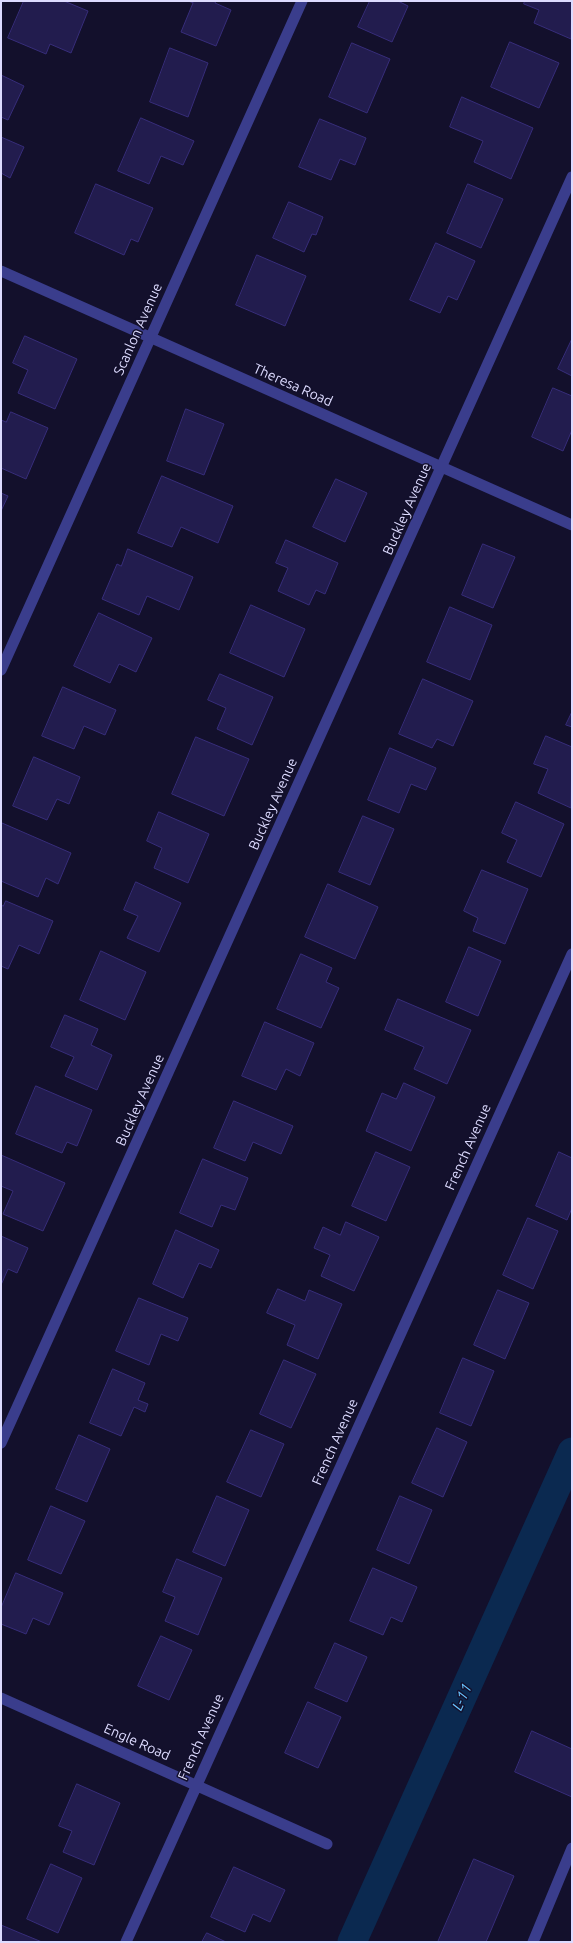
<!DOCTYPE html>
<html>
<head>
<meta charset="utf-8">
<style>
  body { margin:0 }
  #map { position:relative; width:573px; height:1943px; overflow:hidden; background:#13102c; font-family:Ubuntu,sans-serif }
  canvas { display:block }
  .frame { position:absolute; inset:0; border:2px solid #dddbff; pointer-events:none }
</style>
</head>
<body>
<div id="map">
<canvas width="573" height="1943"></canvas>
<div class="frame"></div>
</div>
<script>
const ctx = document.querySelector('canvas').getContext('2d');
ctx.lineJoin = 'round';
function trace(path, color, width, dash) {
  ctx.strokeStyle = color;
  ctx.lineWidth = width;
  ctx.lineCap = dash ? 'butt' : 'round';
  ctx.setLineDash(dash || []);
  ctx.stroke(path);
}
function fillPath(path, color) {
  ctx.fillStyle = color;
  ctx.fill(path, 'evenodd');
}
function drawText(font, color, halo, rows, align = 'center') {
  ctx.font = font + ' Ubuntu,sans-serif';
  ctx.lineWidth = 3;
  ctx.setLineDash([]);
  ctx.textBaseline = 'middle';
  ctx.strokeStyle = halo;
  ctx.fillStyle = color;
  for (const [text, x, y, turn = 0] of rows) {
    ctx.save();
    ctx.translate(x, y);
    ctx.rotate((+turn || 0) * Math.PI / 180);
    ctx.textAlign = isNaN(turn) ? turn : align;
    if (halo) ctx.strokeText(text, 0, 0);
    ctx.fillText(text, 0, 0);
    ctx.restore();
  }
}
trace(new Path2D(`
  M352,1942L572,1452`), '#0b2950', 29);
const building = new Path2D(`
  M24,1H64L88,11L71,53L50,44L46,54L8,38Z
  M188,1H216L215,3L231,10L216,46L181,32L193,3Z
  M370,1H398L408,6L392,42L358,27Z
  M525,1H572L571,39L534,23L539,10L524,4Z
  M510,42L559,63L539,108L491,87Z
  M352,43L390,59L367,113L329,97Z
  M170,48L208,63L188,117L150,102Z
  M1,75L24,86L8,120L1,117Z
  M462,97L533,128L511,179L474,162L483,141L450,127Z
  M141,118L194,141L183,165L161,156L149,184L118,171Z
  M320,119L366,138L355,165L340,159L331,180L299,167Z
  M1,137L24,147L10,178L1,173Z
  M96,184L153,208L138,242L131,239L124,255L75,233Z
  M468,184L503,199L481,248L447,233Z
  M289,202L323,217L316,235L312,234L304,252L273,238Z
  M436,243L475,261L457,300L448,296L440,313L410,300Z
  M257,255L306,276L285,326L236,305Z
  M25,336L77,359L55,409L18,393L28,370L13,363Z
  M572,339V376L558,369Z
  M553,388L572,396V430L563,451L532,437Z
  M186,409L224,424L204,475L167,461Z
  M11,412L48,428L26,479L1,468V420L6,422Z
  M162,476L233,506L218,543L181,527L172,547L138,533Z
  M336,479L367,493L345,542L313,527Z
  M1,493L8,496L1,511Z
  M286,540L338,563L325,594L316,590L309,605L278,591L288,568L276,563Z
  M483,544L515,557L493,608L462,595Z
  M128,549L193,577L179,610L147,596L139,615L102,599L117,564L121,566Z
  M251,605L305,629L284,677L230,653Z
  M450,607L492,625L470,680L427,662Z
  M99,613L152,638L136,672L119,664L110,683L74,666Z
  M220,674L273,697L252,745L217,729L226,708L208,700Z
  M423,679L473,701L453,746L437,739L432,748L399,734Z
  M63,687L116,710L105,735L84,726L74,749L42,736Z
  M572,712V727L566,725Z
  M546,736L572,747L571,808L538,793L548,769L534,764Z
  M196,737L249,759L224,816L172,794Z
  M390,748L436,768L426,790L411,784L399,813L368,800Z
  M34,757L80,777L69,804L57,799L47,820L13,806Z
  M516,802L564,824L541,877L507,862L517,840L502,833Z
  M159,812L209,834L188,883L154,868L162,848L147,841Z
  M363,816L394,829L370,885L339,872Z
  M2,823L71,853L58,884L46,878L38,897L1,881Z
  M482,870L528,889L505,944L473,931L478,918L464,911Z
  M136,882L181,903L159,952L127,938L138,916L124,910Z
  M328,884L378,907L355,959L305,937Z
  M6,901L53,921L39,954L19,945L8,969L1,966V905L3,906Z
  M469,947L501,961L478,1016L446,1002Z
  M101,951L146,972L125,1020L80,1000Z
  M301,954L332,968L326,982L339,988L321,1028L277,1009Z
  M398,999L471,1030L447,1084L414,1069L424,1047L385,1030Z
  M65,1015L98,1029L91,1045L112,1055L97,1090L65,1076L74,1057L51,1047Z
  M265,1022L314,1043L300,1076L286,1069L276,1090L242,1076Z
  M404,1083L435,1097L411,1151L366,1131L382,1093L396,1099Z
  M36,1086L92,1110L77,1146L67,1142L62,1153L16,1134Z
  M234,1101L293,1126L281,1154L253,1142L245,1161L214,1148Z
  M376,1152L410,1167L386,1221L352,1206Z
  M559,1152L572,1158V1208L567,1220L536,1206Z
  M1,1155L65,1183L43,1231L3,1214L13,1191L1,1186Z
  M203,1159L248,1178L235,1210L221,1205L212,1227L180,1213Z
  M528,1218L558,1231L533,1289L503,1275Z
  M346,1222L379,1237L354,1291L321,1276L330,1255L314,1248L323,1227L340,1235Z
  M176,1230L219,1250L211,1268L199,1263L183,1298L153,1284Z
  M1,1236L28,1248L17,1273L8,1269L1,1285Z
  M278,1289L305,1301L309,1290L342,1304L318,1359L287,1345L295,1325L267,1313Z
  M498,1290L529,1303L505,1359L474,1345Z
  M139,1298L188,1318L178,1341L161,1334L149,1365L116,1351Z
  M463,1358L494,1371L471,1426L440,1413Z
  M284,1360L316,1374L291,1428L260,1414Z
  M113,1369L145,1383L138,1400L148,1404L145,1412L134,1407L121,1436L90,1423Z
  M437,1428L467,1442L443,1497L412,1483Z
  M251,1430L284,1444L261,1497L227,1482Z
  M79,1435L110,1449L87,1502L56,1489Z
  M217,1496L249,1510L225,1566L193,1552Z
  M400,1496L432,1510L409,1564L377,1550Z
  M51,1506L85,1521L61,1574L28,1560Z
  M177,1559L222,1578L198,1635L165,1621L175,1597L163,1592Z
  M373,1568L417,1587L402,1622L391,1617L383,1635L350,1621Z
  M16,1573L63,1593L49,1625L33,1618L26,1634L1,1624V1608Z
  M161,1636L192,1650L169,1700L138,1686Z
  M335,1643L367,1657L347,1702L315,1688Z
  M308,1702L341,1717L318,1768L285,1753Z
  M532,1731L572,1749V1797L515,1772Z
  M77,1784L120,1803L94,1865L63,1852L72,1831L59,1826Z
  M474,1859L514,1876L486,1942H438Z
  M51,1864L82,1878L58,1933L27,1919Z
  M234,1867L285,1890L270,1922L253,1914L245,1932L211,1917Z
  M1,1925L20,1933L42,1942H1Z
  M207,1933L226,1942H202Z`);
fillPath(building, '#221c4e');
trace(building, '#372d7a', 1);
trace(new Path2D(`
  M533,1942L572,1848`), '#3a3d8c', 11);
trace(new Path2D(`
  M1,271L572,525
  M1,670L302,1
  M1,1443L572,177
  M1,1698L327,1844
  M126,1942L572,954`), '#3a3d8c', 11);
drawText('14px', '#dddbff', '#13102c', [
  ["Scanlon Avenue",138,329,-66],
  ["Theresa Road",293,385,24],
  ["Buckley Avenue",407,509,-66],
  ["Buckley Avenue",273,804,-66],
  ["Buckley Avenue",140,1100,-66],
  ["French Avenue",468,1147,-66],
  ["French Avenue",335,1442,-66],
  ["French Avenue",201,1737,-66],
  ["Engle Road",137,1742,24]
]);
drawText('italic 15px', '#69c5ff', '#13102c', [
  ["L-11",462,1697,-66]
]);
</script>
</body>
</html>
